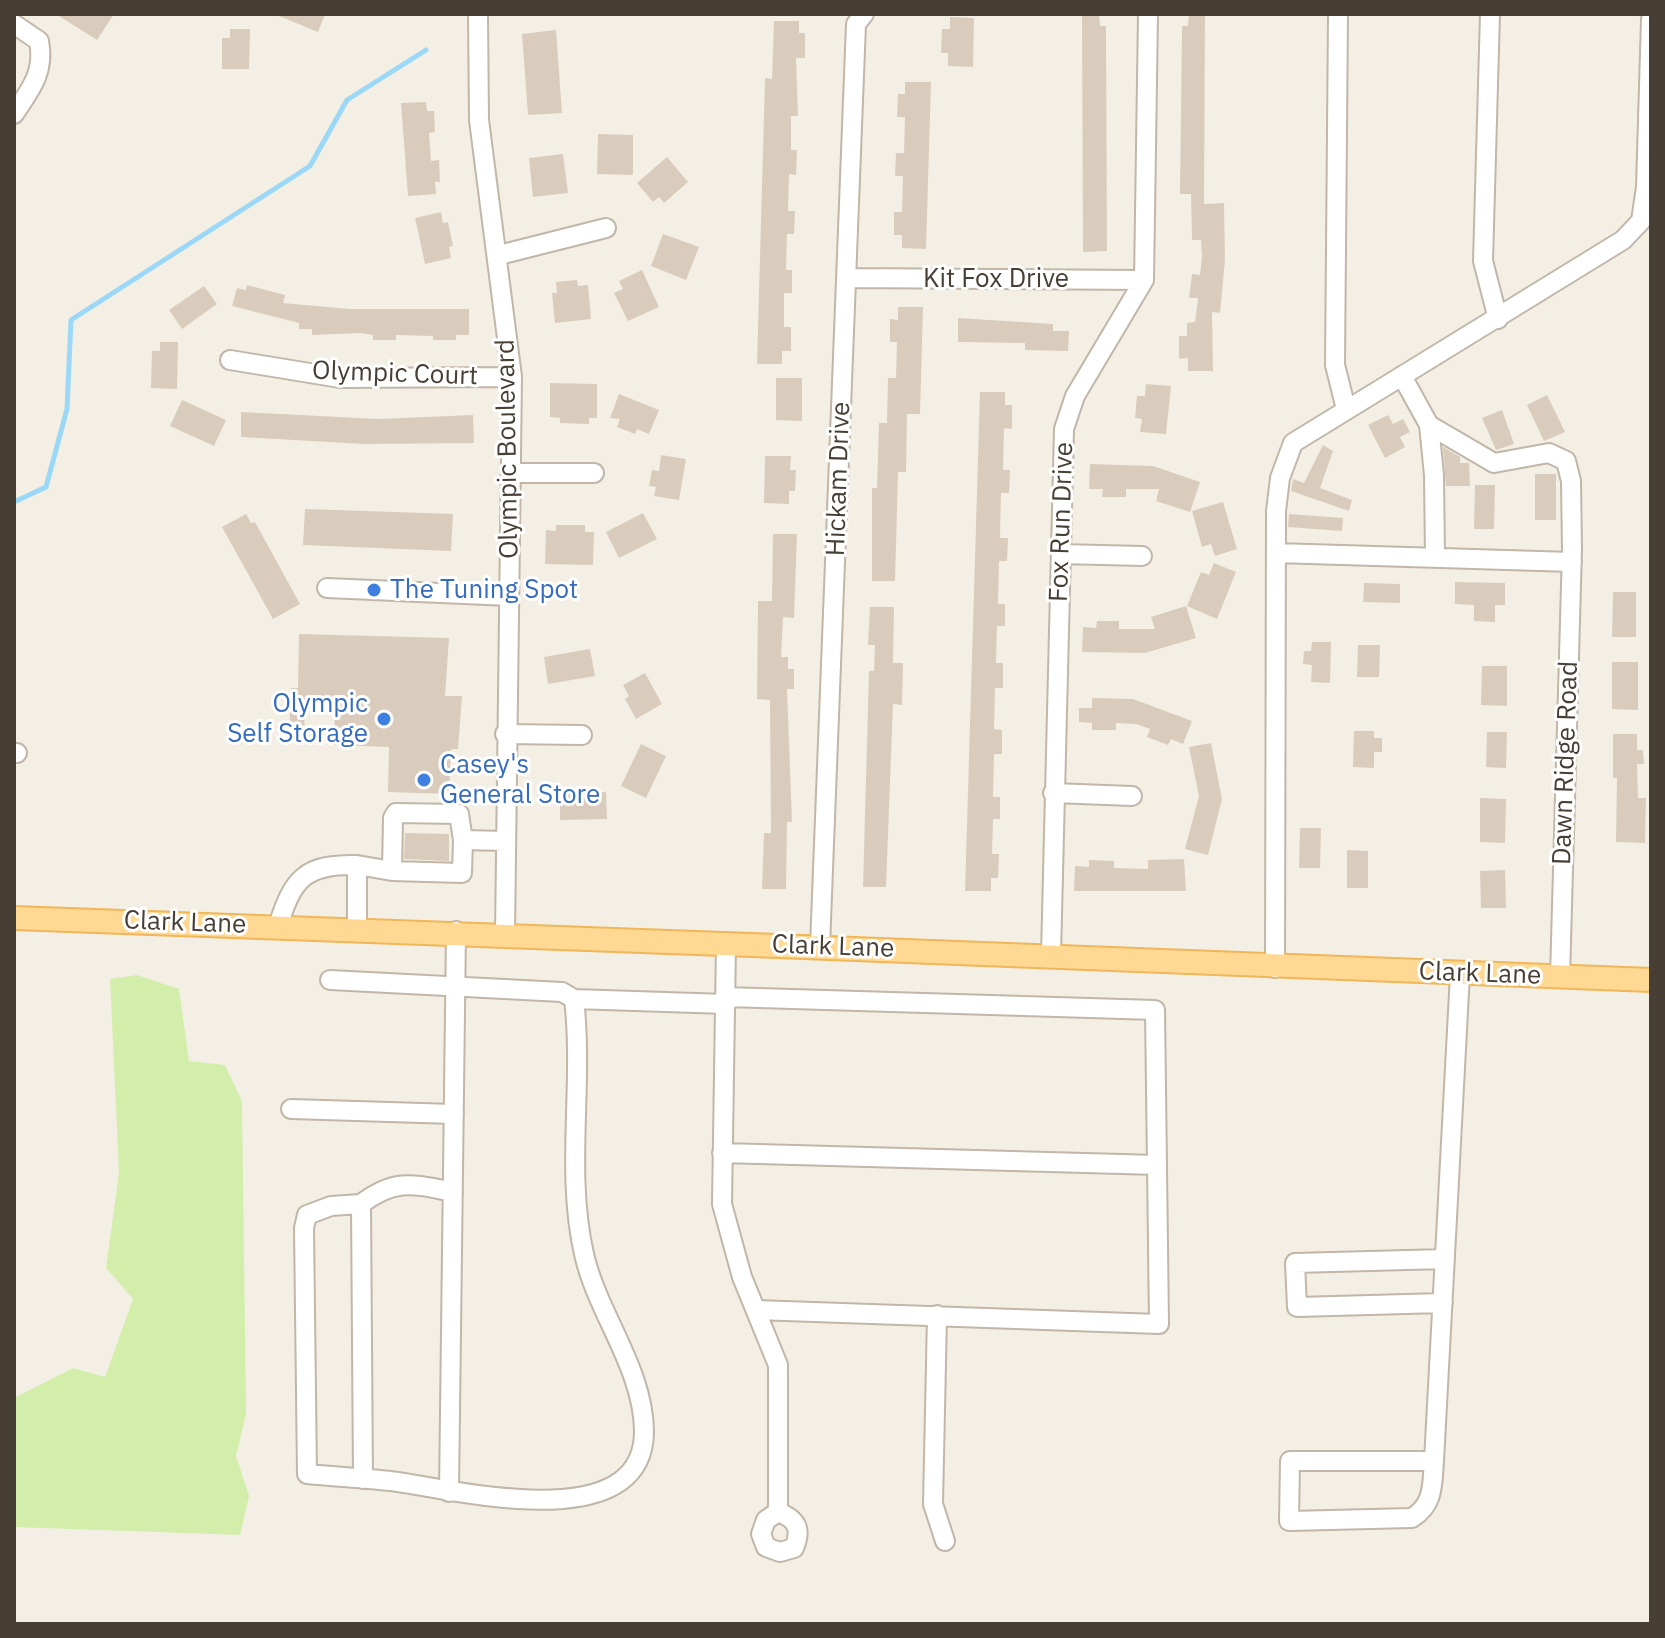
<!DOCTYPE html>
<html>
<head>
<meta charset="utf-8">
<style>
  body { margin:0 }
  #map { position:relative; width:1665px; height:1638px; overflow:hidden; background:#f4efe5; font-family:"IBM Plex Sans",sans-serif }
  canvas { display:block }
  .frame { position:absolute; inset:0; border:16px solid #473e34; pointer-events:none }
</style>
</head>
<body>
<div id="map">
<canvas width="1665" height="1638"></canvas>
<div class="frame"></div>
</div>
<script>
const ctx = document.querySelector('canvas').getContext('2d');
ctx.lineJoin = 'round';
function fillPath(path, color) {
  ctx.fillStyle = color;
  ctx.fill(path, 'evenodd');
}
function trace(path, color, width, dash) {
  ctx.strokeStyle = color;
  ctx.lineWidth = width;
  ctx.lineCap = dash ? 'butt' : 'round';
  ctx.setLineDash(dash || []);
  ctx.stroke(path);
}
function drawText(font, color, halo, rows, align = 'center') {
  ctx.font = font + ' "IBM Plex Sans",sans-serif';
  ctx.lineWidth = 6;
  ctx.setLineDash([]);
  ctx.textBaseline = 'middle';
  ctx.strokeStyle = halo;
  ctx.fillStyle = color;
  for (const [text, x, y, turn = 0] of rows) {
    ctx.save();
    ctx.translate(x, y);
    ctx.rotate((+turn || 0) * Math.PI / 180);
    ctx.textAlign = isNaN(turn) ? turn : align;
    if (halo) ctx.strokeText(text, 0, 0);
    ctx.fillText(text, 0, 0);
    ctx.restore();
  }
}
fillPath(new Path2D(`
  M137,975L179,989L189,1061L225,1065L242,1101L246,1414L236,1456L249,1496L240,1535L14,1527V1398L73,1368L105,1377L133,1299L106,1268L119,1173L110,979Z`), '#d3edaa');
trace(new Path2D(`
  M14,502L46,487L67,409L71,320L310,166L347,100L426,50`), '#9bd8f7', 5);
fillPath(new Path2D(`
  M56,14H114L97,40Z
  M274,14H325L318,32Z
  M1082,14H1099L1100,26H1106L1107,251L1083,252Z
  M1189,14H1205L1204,204L1224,203L1225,260L1220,313L1212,312L1213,371H1188V358L1179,359V336H1187V323L1195,322L1198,298H1189L1192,274L1200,275L1202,256L1201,240H1192L1191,194H1180L1182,26H1188Z
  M950,17L974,18L973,67L948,66V53H941L942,29H950Z
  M774,21H799V33H805V58H796L798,116H791V150H797L796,175L789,174L788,211H795L794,234H787L786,270H792V293H784V327H791V351H782V364H757L765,78L772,79Z
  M230,29H250L249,69H222V38H230Z
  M556,30L562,113L528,115L522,34Z
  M905,82H931L926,249L902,248V235H894V212H902L903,176H895L896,153H904L905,117H897L898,94H905Z
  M426,102L427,111H434L435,132L429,133L431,161L439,160L440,182H435L436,194L408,196L401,103Z
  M598,134L633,135V175L597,174Z
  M563,154L568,193L533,197L529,158Z
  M667,157L688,182L664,203L659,197L653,202L637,183Z
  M441,212L443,223L448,222L453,246L449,247L451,258L425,264L415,218Z
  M663,234L699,247L686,280L651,266Z
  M642,270L659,307L628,321L614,293L623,289L619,281Z
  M577,280L578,286L588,285L591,319L555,323L552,293H557L556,282Z
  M247,285L285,295L283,303L349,309H469V335H456V340H433V336L396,335V340H373V335L360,333L312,335V329H299V323L232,306L237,288L246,290Z
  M204,286L217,304L182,329L169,310Z
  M898,307H923L920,414H907L906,472H898L895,581H872V488H877L879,423H887L888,378H896L897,342H890V319L898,320Z
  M958,318L1053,324V331H1069L1068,351L1025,350V343L958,342Z
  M160,342H178L177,389L151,388L152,351H160Z
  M776,378H802V421L776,420Z
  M550,383L597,384V418H589V424L560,423V418L550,417Z
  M1146,384L1171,386L1166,434L1140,432L1142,419L1135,418L1137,396H1145Z
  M980,392H1005V405H1012V429L1004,428L1003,470H1010L1009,493H1001L1000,538H1008L1007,561H999L998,604H1005V626H997L996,663H1003V688H995L994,729L1002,730V754H994L993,797H1000V819H993L992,854H999L998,878H991V891H965Z
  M619,394L659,410L649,434L637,429L635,434L617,427L620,419L610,418Z
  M1547,395L1565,432L1544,441L1527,405Z
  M182,400L226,420L214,446L170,426Z
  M1502,410L1514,444L1496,450L1482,418Z
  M241,412L378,419L473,415L474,443L364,444L241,437Z
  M1388,415L1393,424L1403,419L1410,432L1400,437L1405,447L1385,458L1368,425Z
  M1323,445L1333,451L1320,488L1352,500L1349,511L1291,491L1293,479L1304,483Z
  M1443,447L1460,457V463H1469L1470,486H1446Z
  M661,455L686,459L679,500L654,496L656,487L649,486L652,470L659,471Z
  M765,456H791L790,470H796L795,491H789V504L764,503Z
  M1090,464L1153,466L1200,482L1190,512L1156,501L1159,489H1126V497H1102L1103,489H1089Z
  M1535,474H1556V520H1535Z
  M1475,485H1495L1494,529H1474Z
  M1223,502L1237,549L1215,556L1211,544L1202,547L1192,511Z
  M305,509L453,514L451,551L303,545Z
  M643,513L657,539L619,558L606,532Z
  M246,514L251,523L255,522L300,604L273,619L222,527Z
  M1289,514L1343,518L1342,531L1288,527Z
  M556,525H585V532H594L593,565L545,564L546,530L556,531Z
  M773,534H797L794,618L783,617L781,657H788V669H794V689H787L792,822H787L786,889H762L764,833H771L770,700L757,699L758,601H772Z
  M1214,563L1236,572L1217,619L1187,606L1201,572L1209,575Z
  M1455,582L1505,583V605H1495V622L1474,621V605L1455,604Z
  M1364,583L1400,584V603L1363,602Z
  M1613,592H1636V637H1612Z
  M1186,606L1196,638L1145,653L1082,652L1083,627L1096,628L1097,621H1119V629H1155L1151,617Z
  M870,607H894L893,663H903L902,705L893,704L886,887H863L869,671H874L875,645H868Z
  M299,634L449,638L445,696H462L458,749H451L449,794L388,792L389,747L334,745L335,705L305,704L304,739H289L291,688H298Z
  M1312,642H1331L1330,683L1311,682L1312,665L1303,664L1304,651H1311Z
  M1358,645H1380L1379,677H1357Z
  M590,649L595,676L548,684L544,657Z
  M1612,662H1638V710L1612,709Z
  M1482,666H1507V706L1481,705Z
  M645,673L662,704L636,719L625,699L629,696L623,685Z
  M1092,698L1133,699L1192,721L1183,744L1171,739L1168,745L1147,737L1150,729L1136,724L1116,723V730H1092V723L1079,722V708H1092Z
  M1354,731H1374V738H1382V752H1374V768L1353,767Z
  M1487,732H1507L1506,768L1486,767Z
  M1613,734H1637V750H1643L1644,764H1637L1638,798H1646L1645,843L1616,842L1617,778H1613Z
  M1211,743L1222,799L1208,855L1185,849L1199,796L1189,747Z
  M641,744L666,756L646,798L621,786Z
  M606,792L607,819L560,820V793Z
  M1480,798L1506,799L1505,843L1480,842Z
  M1300,828H1321L1320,868H1299Z
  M405,833L449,834V861L404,859Z
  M1347,850L1368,851V888H1347Z
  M1184,859L1186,891H1074L1075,866L1089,867V860L1114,861V868L1148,869V860Z
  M1505,870L1506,908H1481L1480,871Z`), '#daccbc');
const minor = new Path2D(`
  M478,14L479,120L512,377L505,934
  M1338,14L1335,365L1346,409
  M1490,14L1483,261L1498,319
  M14,24L39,41C45,72 31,89 14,114
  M499,255L606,228
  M848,278L1144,280
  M230,360L340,378L512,377
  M1402,376L1429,425L1434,475L1435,557
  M1429,425L1494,463L1549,453L1566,461L1571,481L1572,549L1560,977
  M513,473H594
  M1276,553L1572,562
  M1061,554L1142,556
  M327,588L509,596
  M505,734L582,735
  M14,753H17
  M1053,793L1132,796
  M392,871L462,873L463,840
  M278,926C293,878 305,864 357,865
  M357,928V865L392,871L393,818L396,813L459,814L463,840L506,841
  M726,944L722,1204L742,1277L778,1365V1512L766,1520L761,1534L766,1547L780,1552L794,1548C802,1529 797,1519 778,1512
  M820,946L856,24L864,14
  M1051,955L1064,429L1075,396L1144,280L1148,14
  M1275,968L1276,511L1280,478L1293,443L1623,240L1641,221L1646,187L1651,19
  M330,980L562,992L574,999C584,1083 565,1171 584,1254C597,1313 644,1369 644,1432C643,1537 460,1491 398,1482C368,1478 337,1477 307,1474L304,1228L307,1215L331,1206L361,1204
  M726,997L1155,1010L1159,1324L756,1310
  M574,999L726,1004
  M291,1109L454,1114
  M722,1153L1157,1165
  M1443,1303L1297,1307L1295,1263L1445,1259
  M937,1315L933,1504L945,1541
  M1434,1461C1432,1486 1434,1504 1412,1518L1289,1521L1290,1461H1434L1460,974
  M363,1479L361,1204C395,1178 413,1184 453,1192
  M449,1492L456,931`);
const major = new Path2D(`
  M14,918C560,934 1105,962 1651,980`);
trace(minor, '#c1b6a7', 22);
trace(major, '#efb759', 26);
trace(minor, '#fff', 18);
trace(major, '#ffd893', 22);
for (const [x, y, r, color] of [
  [374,590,8,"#3f7fe0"],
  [384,719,8,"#3f7fe0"],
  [424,780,8,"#3f7fe0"]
]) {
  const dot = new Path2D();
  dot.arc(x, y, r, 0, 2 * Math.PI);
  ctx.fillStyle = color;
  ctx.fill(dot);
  trace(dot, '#fff', 3);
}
drawText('26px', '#473e34', '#fff', [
  ["Kit Fox Drive",996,279],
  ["Olympic Court",395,374,2],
  ["Olympic Boulevard",508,449,-91],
  ["Hickam Drive",839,479,-88],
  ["Fox Run Drive",1062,522,-88],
  ["Dawn Ridge Road",1566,763,-88],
  ["Clark Lane",185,923,2],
  ["Clark Lane",833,947,2],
  ["Clark Lane",1480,974,2]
]);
drawText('26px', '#366cbe', '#fff', [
  ["The Tuning Spot",390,590],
  ["Olympic",368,704,"right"],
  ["Self Storage",368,734,"right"],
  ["Casey's",440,765],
  ["General Store",440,795]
], 'left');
</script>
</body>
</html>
